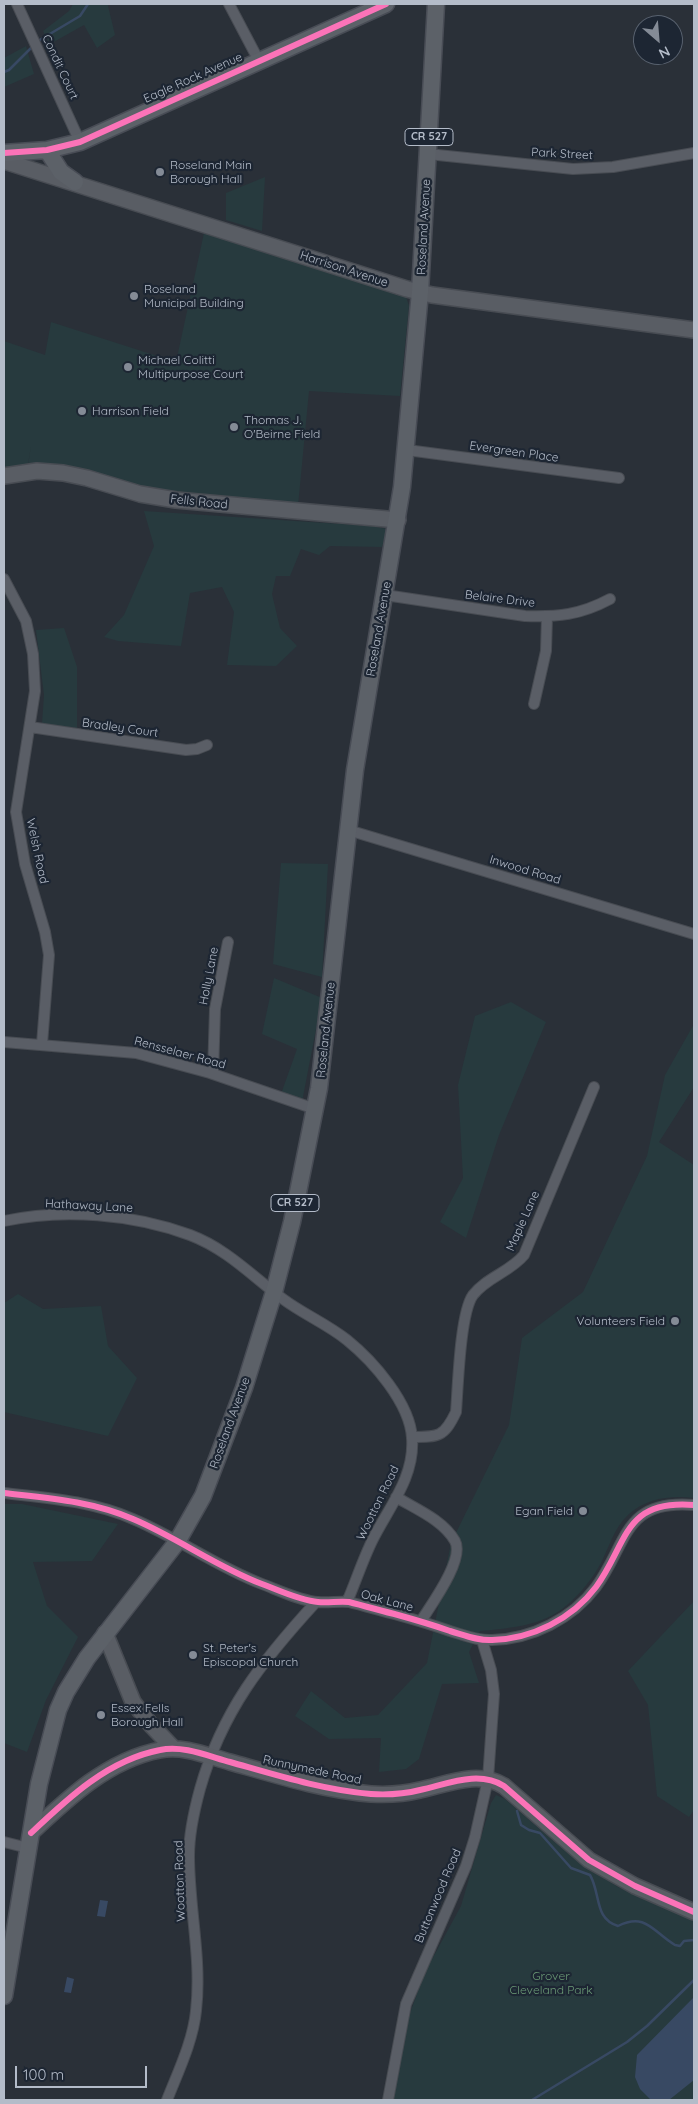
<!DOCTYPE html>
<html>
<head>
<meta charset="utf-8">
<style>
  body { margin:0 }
  #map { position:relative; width:698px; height:2104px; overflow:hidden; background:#2a3038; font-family:Quicksand,sans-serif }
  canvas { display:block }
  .frame { position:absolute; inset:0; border:5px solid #b4bcc9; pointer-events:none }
  .north { position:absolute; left:633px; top:15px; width:50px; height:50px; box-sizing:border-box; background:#1d2633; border:1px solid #59626f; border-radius:50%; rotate:153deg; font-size:14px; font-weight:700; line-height:20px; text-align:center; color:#b4bcc9 }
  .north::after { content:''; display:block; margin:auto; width:18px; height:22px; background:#848b96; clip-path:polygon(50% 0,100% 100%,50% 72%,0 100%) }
  .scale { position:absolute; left:15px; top:2066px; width:132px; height:22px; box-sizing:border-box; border:2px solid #b4bcc9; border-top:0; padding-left:6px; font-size:15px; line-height:18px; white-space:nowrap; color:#b4bcc9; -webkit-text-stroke:4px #1d2633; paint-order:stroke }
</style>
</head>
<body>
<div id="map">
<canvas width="698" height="2104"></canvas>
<div class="frame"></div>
<div class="north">N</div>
<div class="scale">100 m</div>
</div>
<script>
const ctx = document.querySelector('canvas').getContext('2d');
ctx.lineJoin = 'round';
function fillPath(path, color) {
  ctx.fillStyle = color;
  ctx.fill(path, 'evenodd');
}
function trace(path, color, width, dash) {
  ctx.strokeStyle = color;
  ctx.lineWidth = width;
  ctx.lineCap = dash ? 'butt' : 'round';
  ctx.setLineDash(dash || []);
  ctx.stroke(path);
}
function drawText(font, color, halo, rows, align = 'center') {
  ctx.font = font + ' Quicksand,sans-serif';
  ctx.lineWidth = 4.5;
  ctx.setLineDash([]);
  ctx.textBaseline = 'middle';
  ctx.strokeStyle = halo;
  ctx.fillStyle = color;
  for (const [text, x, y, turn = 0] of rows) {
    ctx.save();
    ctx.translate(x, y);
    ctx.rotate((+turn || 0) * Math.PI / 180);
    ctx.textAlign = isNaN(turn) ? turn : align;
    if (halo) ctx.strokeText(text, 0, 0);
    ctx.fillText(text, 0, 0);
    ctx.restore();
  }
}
fillPath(new Path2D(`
  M73,4H109L108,6L115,35L97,48L84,25L50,44L43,31L69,11Z
  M26,46L34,74L4,87V58Z
  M265,177L262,231L226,220V193Z
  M204,233L406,297L409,306L400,396L309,391L298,506L175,498L28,466L31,446L27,470L4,479V341L45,355L51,322L176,362Z
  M144,511L371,526L387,529L382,547L330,546L319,555L301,549L290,576H276L272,594L280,628L297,646L276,666L227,665L234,612L222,587L190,593L181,646L118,641L104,637L124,615L154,546Z
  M64,628L77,667V728L42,724L44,695L36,630Z
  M281,863L328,864L322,977L273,964Z
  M274,978L322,998L302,1102L281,1094L297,1049L262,1034Z
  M511,1002L546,1022L499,1135L466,1238L440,1222L463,1178L458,1085L475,1016Z
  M694,1024V1087L659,1142L694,1165V1498C671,1495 647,1498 629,1514C615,1526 609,1547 601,1563C592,1579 581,1593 567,1605C543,1626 511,1628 480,1631L469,1652L479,1683L442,1684L419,1759L406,1769L379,1772L381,1738L329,1739L295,1716L311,1691L345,1718L378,1715L427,1663L451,1543L509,1425L522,1338L583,1292L647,1156L665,1075Z
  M18,1294L43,1309L101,1306L108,1346L137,1378L108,1436L4,1412V1303Z
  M4,1504H22L118,1524L92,1561L33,1562L47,1606L78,1637L46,1700L27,1752L4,1743Z
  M694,1601V1810L689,1817L657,1796L648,1705L628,1671Z
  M496,1795L505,1799L575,1859L618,1887L694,1919V2100H393L404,2030L424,1974L461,1906L491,1803Z`), '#273a3e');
fillPath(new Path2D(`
  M100,1900L108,1901L105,1917L97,1916Z
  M67,1977L74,1979L71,1993L64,1992Z
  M694,1997V2080L669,2100L650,2099L640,2089L635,2077L637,2055Z`), '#384963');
trace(new Path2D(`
  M38,41L80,16L88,4
  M4,72L9,70L32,47
  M517,1811L521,1825L529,1830L540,1833L571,1868L590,1875C601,1894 594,1919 618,1926C646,1912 653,1932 675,1945L680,1946L684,1941L694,1940
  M532,2100L627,2042L647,2026L694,1980`), '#384963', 2.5);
const street = new Path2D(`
  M17,4L80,142
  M229,4L259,61
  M428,154L573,169L613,167L694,153
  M407,450L619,478
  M4,579L26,621L33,654L35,691L16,812L25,864L45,932L49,955L42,1044
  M385,595L525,616C558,617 580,615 610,599
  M534,704L546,651L547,617
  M30,727L186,750L197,749L207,745
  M348,830L694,934
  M4,1042L136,1053L210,1073L315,1109
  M213,1074L215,1009L228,942
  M4,1221C63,1208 133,1214 190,1235C227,1249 252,1276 283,1299C303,1314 327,1324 347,1340C373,1361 410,1403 412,1438C415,1477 389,1507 373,1539C363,1559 356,1581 347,1602
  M412,1437C439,1437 444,1437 456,1412C458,1387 460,1313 473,1295C487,1277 510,1272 524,1255L594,1087
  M4,1493C48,1498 92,1501 133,1519C178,1538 217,1567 262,1584C278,1590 301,1601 318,1602C328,1603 339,1601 349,1602C365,1606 382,1611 398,1615C416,1620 433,1625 450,1631C464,1635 478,1641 492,1640C532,1639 572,1619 596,1587C628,1543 623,1499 694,1505
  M396,1497C416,1509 443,1520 455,1541C465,1559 431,1605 421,1621
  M4,1842L28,1848
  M167,2100C178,2072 193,2041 196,2011C202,1959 189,1908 189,1856C189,1833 194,1811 200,1789C222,1711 262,1661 316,1602
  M388,2100L406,2004L466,1866L475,1837L488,1779L494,1694L491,1670L482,1640`);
const secondary = new Path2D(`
  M4,161L407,289L432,295L694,330
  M4,476L37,471L63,473L87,478L140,494L176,500L398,520
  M105,1633L133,1702L151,1725L173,1748
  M31,1833C68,1798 108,1760 160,1750C183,1745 208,1756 230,1762C276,1775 323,1790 371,1794C387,1795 404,1794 420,1790C448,1784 478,1770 504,1786L589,1860L635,1886L694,1912`);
const primary = new Path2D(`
  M47,150L61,172L75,182
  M4,153L47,150L80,142L386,4
  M4,1996L39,1784L58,1710L66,1692L87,1658L177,1542L203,1496L244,1388L274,1292L292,1222L319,1088L355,770L402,487L420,292L436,4`);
trace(street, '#484c53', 12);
trace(secondary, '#484c53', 18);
trace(primary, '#484c55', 19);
trace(street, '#5a5e66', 10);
trace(secondary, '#595d64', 15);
trace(primary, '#5c6168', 16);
trace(new Path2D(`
  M4,153L47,150L80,142L386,4
  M4,1493C48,1498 92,1501 133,1519C178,1538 217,1567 262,1584C278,1590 301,1601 318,1602C328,1603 339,1601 349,1602C365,1606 382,1611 398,1615C416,1620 433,1625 450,1631C464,1635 478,1641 492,1640C532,1639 572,1619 596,1587C628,1543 623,1499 694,1505
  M31,1833C68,1798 108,1760 160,1750C183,1745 208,1756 230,1762C276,1775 323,1790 371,1794C387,1795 404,1794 420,1790C448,1784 478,1770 504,1786L589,1860L635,1886L694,1912`), '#fb73b8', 6);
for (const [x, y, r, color] of [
  [160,172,5,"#848b96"],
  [134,296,5,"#848b96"],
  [128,367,5,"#848b96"],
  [82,411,5,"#848b96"],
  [234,427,5,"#848b96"],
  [675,1321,5,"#848b96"],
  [583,1511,5,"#848b96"],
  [193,1655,5,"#848b96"],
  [101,1715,5,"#848b96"]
]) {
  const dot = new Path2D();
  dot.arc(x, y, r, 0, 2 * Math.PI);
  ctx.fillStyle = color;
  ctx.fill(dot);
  trace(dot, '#1d2633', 2);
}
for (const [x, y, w] of [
  [429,137,48],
  [295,1203,48]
]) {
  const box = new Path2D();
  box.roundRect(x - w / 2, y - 8.5, w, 17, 4);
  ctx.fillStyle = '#1d2633';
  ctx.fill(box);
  trace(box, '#b4bcc9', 1);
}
drawText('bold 11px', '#b4bcc9', null, [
  ["CR 527",429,137],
  ["CR 527",295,1203]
]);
drawText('12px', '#b4bcc9', '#1d2633', [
  ["Condit Court",60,67,65],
  ["Eagle Rock Avenue",193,78,-24],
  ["Park Street",562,154,3],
  ["Roseland Avenue",424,227,-87],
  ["Harrison Avenue",344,269,18],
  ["Evergreen Place",514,452,8],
  ["Fells Road",199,502,6],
  ["Belaire Drive",500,599,7],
  ["Roseland Avenue",379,629,-80],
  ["Bradley Court",120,728,8],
  ["Welsh Road",37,851,78],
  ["Inwood Road",525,870,17],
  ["Holly Lane",209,976,-79],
  ["Roseland Avenue",326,1030,-84],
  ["Rensselaer Road",180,1053,15],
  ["Hathaway Lane",89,1206,3],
  ["Maple Lane",523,1221,-66],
  ["Roseland Avenue",230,1423,-70],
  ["Wootton Road",378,1503,-64],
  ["Oak Lane",387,1601,15],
  ["Runnymede Road",312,1770,12],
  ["Wootton Road",180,1881,-92],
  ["Buttonwood Road",438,1896,-67]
]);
drawText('12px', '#b4bcc9', '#1d2633', [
  ["Roseland Main",170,165],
  ["Borough Hall",170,179],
  ["Roseland",144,289],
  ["Municipal Building",144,303],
  ["Michael Colitti",138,360],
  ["Multipurpose Court",138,374],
  ["Harrison Field",92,411],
  ["Thomas J.",244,420],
  ["O'Beirne Field",244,434],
  ["Volunteers Field",665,1321,"right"],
  ["Egan Field",573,1511,"right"],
  ["St. Peter's",203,1648],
  ["Episcopal Church",203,1662],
  ["Essex Fells",111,1708],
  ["Borough Hall",111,1722]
], 'left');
drawText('12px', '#6b9a76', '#1d2633', [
  ["Grover",551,1976],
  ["Cleveland Park",551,1990]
]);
</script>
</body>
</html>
